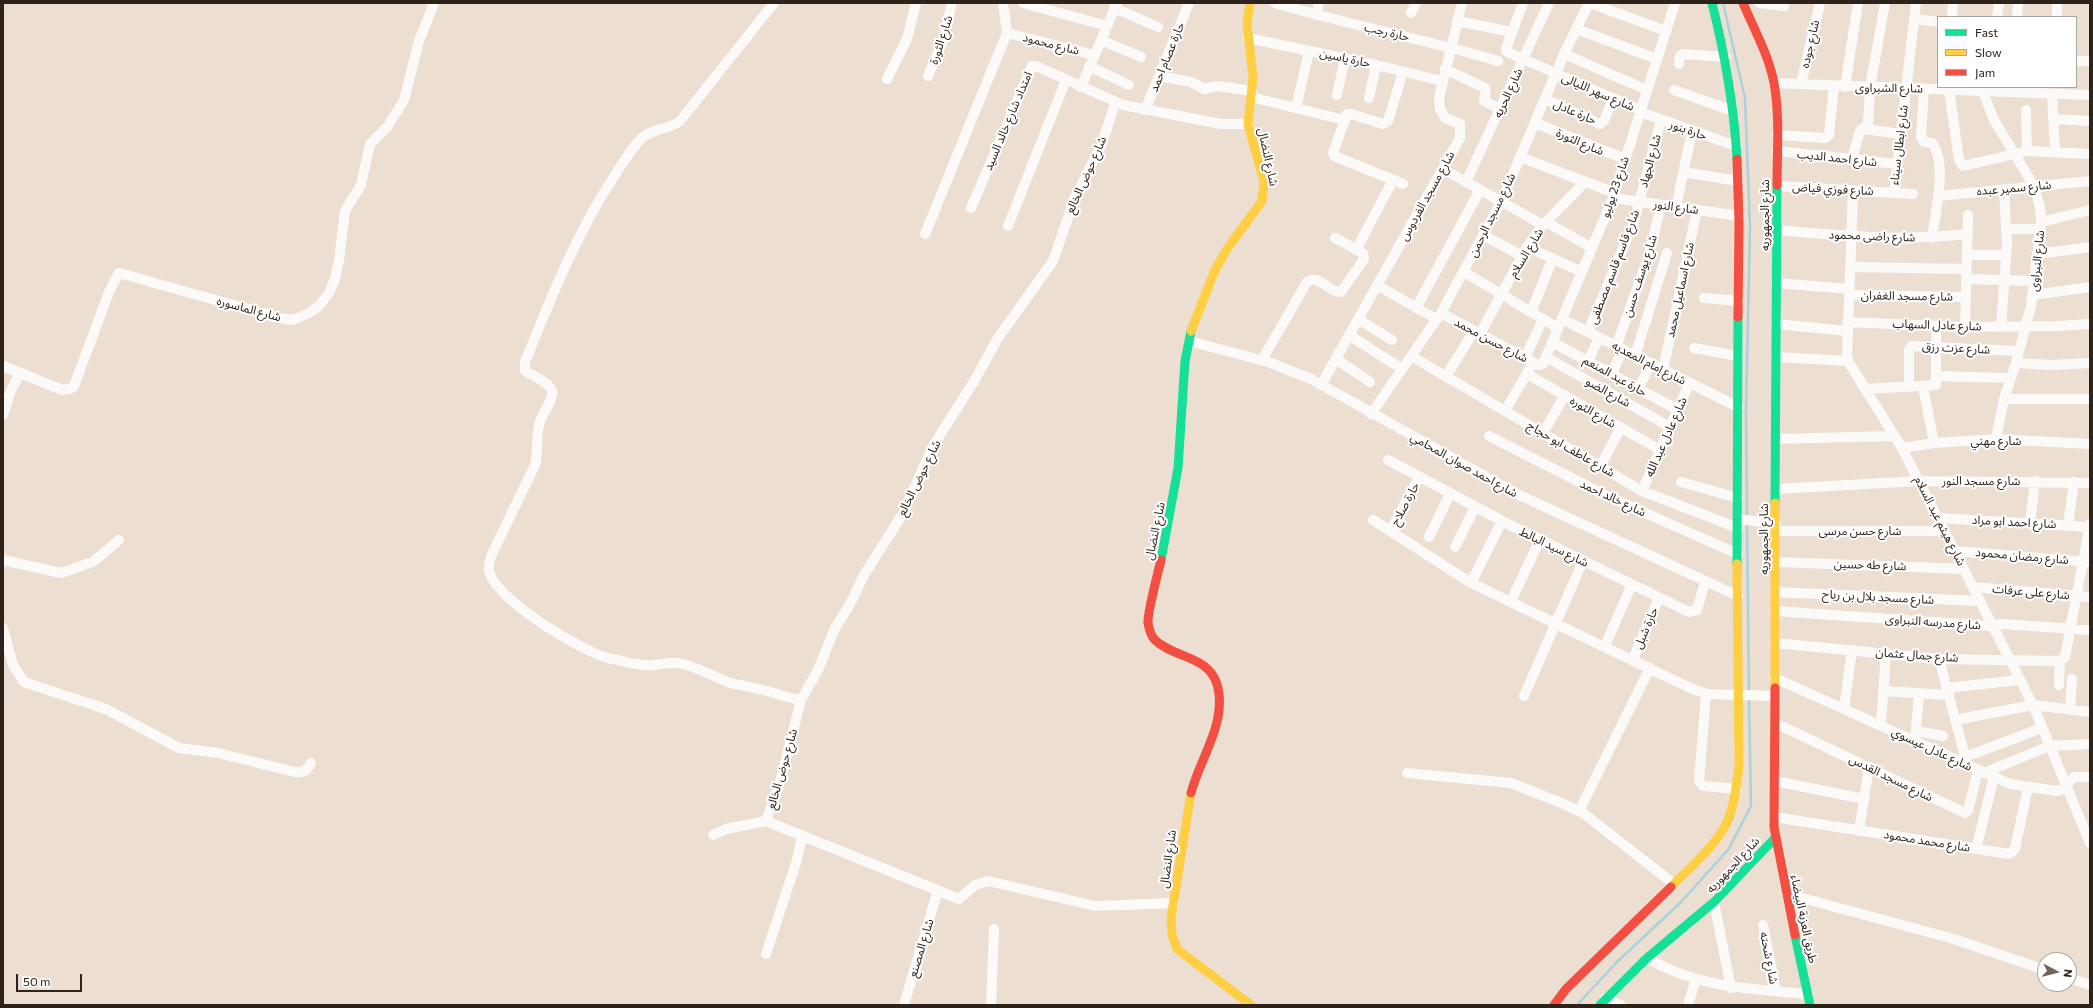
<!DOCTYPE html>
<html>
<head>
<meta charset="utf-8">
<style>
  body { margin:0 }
  #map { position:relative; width:2093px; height:1008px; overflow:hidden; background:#ecded0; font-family:Commissioner,sans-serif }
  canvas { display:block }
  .frame { position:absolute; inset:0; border:4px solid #2e231a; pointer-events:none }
  .legend { position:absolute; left:1937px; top:16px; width:140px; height:72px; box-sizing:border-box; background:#fff; border:1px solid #aba7a3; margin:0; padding:5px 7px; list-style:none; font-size:12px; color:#2e231a }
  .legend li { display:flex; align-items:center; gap:8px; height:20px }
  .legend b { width:20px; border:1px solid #aba7a3 }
  .north { position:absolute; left:2037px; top:952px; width:40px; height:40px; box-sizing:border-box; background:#fff; border:1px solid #aba7a3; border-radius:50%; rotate:97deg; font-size:11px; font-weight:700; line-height:16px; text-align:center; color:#2e231a }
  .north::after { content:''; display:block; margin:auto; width:14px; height:18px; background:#70645a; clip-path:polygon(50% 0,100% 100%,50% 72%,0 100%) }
  .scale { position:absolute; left:16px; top:974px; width:66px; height:18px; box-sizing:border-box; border:2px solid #2e231a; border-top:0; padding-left:5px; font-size:12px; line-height:14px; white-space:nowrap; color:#2e231a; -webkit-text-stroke:3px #fff; paint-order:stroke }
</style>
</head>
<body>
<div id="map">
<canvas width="2093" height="1008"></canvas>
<div class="frame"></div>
<ul class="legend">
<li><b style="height:5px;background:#16e098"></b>Fast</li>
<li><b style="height:5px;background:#ffcf43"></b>Slow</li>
<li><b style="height:5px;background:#f24e42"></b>Jam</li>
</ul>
<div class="north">N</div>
<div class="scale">50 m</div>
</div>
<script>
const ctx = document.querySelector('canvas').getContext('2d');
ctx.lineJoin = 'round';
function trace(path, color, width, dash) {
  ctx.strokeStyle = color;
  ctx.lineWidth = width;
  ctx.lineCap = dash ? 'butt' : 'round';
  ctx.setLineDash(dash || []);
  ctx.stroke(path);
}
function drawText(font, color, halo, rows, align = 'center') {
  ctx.font = font + ' Commissioner,"Noto Sans Arabic",sans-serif';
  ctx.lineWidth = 4;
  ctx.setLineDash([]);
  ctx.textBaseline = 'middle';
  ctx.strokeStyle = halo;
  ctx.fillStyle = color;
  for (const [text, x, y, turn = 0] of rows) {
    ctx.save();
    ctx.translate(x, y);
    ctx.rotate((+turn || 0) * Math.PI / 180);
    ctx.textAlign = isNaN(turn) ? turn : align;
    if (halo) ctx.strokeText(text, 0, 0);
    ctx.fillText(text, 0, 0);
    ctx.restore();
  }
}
trace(new Path2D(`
  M1723,3L1745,98L1750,226L1746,409L1747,518
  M1747,523L1749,694
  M1577,1005L1616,963L1681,902L1728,850L1751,806L1749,699`), '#abd1da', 2.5);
trace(new Path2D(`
  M774,3L680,121C669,130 653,128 642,138C631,148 623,163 615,175C577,232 551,298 525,362V371C532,375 549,382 552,391C554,398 544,412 541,419C535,432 539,449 535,465L491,556C489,562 488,568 490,574C500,602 583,653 612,659C624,661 641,667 654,665C665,664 672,661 683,664C700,668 715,678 731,683C742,686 755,687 766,691C778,694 789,698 801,700
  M1023,3L1107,26
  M1275,3C1349,25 1424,39 1498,61
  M1523,3L1506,49L1507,52L1640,110
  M1590,3L1666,31
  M1759,3L1784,6
  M2057,3V17
  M1114,8L1158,27
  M1411,13L1416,3
  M1316,15L1319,3
  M1952,17L1953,3
  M1997,17L1999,3
  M2017,17L2018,3
  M1914,19L1938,22
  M1457,21L1512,32
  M1576,29L1657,59
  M1007,33L1094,55
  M1248,38L1376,65L1442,81
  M1101,40L1141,57
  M1564,54L1647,90
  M2076,61H2090
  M1679,64L1680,56L1683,54L1726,57
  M1089,66L1129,85
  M1445,69L1485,88L1486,91L1484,101L1500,109
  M928,76L944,38L952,3
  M1159,76L1191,82L1204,89L1218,86L1252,91
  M887,79L907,39L916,3
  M1774,83L2088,95
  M1801,84L1820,3
  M1081,87L1117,3
  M1845,87L1858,3
  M1924,88L1921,137L1924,142L1932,143C1948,162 1935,214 1932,238
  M1674,90L1733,111
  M1949,90L1959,160L1963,166L2027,151L2090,154
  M1983,92L1994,120L2034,186L2040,207L2041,222L2031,306L2016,363L2004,399L1996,439
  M2052,94L2055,152
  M1337,95L1345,58
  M1251,97L1340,119L1351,114L1383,124L1388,121L1403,72
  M1369,98L1376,65
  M1545,99L1600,124L1604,121L1613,98
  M1296,108L1309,51
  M1145,110L1189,3
  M2026,110L2027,151
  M1640,112L1736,146
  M1347,114L1333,153L1334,156L1403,184
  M2053,119L2090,121
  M1535,123L1625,159
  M1864,129L1901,134
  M1777,135L1826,138L1829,135L1834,86
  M1777,151L1897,164
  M1520,157L1615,193
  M1852,159L1860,131L1868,124L1870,88L1885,3
  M1443,169L1543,225
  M1683,172L1738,181
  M1466,182L1549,3
  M1777,186L1913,194
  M1853,190L1847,357L1851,366L1902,448L2033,705L2090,843
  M1894,193L1916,3
  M1938,196L2090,181
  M1613,198L1740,216
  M1676,207L1692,131
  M971,208L1032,66H1036L1123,105L1221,124H1248
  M1546,222L1592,248
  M2041,222L2090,210
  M1008,226L1066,80
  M2007,229H2041
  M1777,230C1840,236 1904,241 1968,234
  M925,234L1007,33L1003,3
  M1483,235L1522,256
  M1527,247L1582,272
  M1356,250L1393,180
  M2038,254L2090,247
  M1967,255H2006
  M1850,267L1967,269
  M1464,272L1558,328
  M1967,279L2036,281
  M1776,283L1849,289
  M1377,285L1436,319
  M1849,295L1966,297
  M2033,295L2090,287
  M1704,298L1739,301
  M1416,308L1480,190
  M1531,312L1553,258
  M1441,313L1538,365L1543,364L1613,198L1675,3
  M1358,319L1392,340
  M1562,319L1738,407
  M1847,322L1965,327L2058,326L2090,324
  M1776,324L1847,331
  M2001,326L2007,245L2004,189
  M1965,327L1968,215
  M1588,332L1634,222L1661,120
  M1480,334L1527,247L1543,225L1585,182
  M1349,335L1402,369
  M1189,341L1268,362L1311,379L1519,495L1738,596
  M1552,342L1678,410
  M1616,347L1649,255L1661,205
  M1694,348L1738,356
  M1411,356L1642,491L1738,528
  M1635,356L1667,253
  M1546,357L1670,427
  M1776,357L1849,361
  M1525,358L1543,319
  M1336,359L1370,382
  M1262,360L1307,282C1319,273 1329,293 1341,292L1364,259L1363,253L1335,238
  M1588,361L1599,338
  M2016,363L2052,365L2090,363
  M3,366L62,390L70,389L74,386L109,292L119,273L280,318L293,320L307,314L318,307L329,293L335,279L339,260L345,211L361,185L370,144L388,126L404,100L419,41L434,3
  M1663,370L1697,210
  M1448,373L1474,331
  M1527,374L1660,450
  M1612,374L1622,350
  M1937,376L2011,378
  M1321,385L1460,138V124L1445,118L1440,109L1439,98L1462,3
  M1909,387V349L1911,346L2019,351
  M1923,387L1934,443
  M1638,389L1651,364
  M1865,389L1936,385V326
  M2004,399H2090
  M1505,411L1530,368
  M1371,414L1441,313L1483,235L1501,202L1564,54L1589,3
  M3,415L11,390L20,374
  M1543,433L1565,395
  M1489,436L1607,496L1738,554
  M1776,439L1895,436
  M1902,448L1934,443L1996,439L2090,444
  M1388,460L1510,525L1689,612L1697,610L1705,582
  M1600,467L1621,427
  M1681,482L1738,498
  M1776,489L1919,481L2090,483
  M1642,491L1689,384
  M1938,518L2090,527
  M1738,519L1776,524
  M1373,520L1471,583L1688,687L1706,694L1775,696
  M2030,523L2035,481
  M2068,525L2074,482
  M1390,531L1419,477
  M1776,531H1945
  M1429,537L1450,494
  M1455,547L1475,507
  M1955,551L2090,562
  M3,560L61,573L93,562L119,540
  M1776,562L1964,569
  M1471,583L1502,521
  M1973,587L2090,597
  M1775,592L1980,601
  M1511,601L1540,540
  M1775,611L1991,626L2002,624L2090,630
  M3,628L13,665L24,682L106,709L179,748L218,753L295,772C303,773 307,771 311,763
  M1775,643L1939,659L2060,661
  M1605,646L1632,584
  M1633,659L1659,598
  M1939,659L1967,764
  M2060,661L2065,657L2090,524
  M1775,678L2010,784L2057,791L2062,789L2074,777H2090
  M2059,685L2060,661
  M1947,688L2019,680
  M1883,691L1949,695
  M1706,694L1699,781L1703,786L1737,789
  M1524,696L1583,561
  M1844,709L1852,650
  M2070,710L2072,679
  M1955,720L2033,705L2090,712
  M1775,723L1965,813L1968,811L1978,770
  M1881,725L1886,653
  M1916,731L1943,736
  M1915,741L1919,694
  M1965,757L2042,728
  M1407,773L1511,783L1559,802L1583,813L1674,884
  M1984,773L2049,746L2090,744
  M1775,781L1864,799
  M1579,811L1650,668
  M1774,817L2009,854L2015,849L2028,787
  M766,821L779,786L801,700L818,670L835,628L849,606L864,575L902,515L933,446L973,383L998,338L1053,261L1075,197L1102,144L1115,103
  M1859,831L1869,767
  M713,835L726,829L766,821L959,899L975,885L988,881L1095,906L1174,903
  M1976,849L1994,777
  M1787,894L1954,939L2045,970
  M1714,902L1731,988
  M1763,925L1776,991
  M766,954L797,860L802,835
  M1647,958C1697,988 1751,989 1808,994
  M2069,978L2090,985
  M1605,999L1621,1005
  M904,1005L938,890
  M991,1005L994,929
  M1688,1005L1696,979`), '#fcfaf8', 10);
trace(new Path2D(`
  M1712,3C1725,55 1734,106 1737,159
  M1775,503L1777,185
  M1161,560L1178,468L1185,361L1191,331
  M1737,564L1738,317
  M1795,935L1810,1005
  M1600,1005L1647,958L1714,902L1775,838`), '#16e098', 9);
trace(new Path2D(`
  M1191,331L1215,270L1227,249L1262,201L1264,182L1248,124L1253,77L1247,24L1250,3
  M1775,688V503
  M1191,793L1171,918L1172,934L1177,949L1251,1005
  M1671,887C1690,867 1715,847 1727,822C1735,805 1736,786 1739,768L1737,564`), '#ffcf43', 9);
trace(new Path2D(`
  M1743,3C1754,29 1769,56 1774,83C1780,116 1777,152 1777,185
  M1737,159L1739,222L1738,317
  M1161,560C1158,573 1147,613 1148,623C1149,629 1151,636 1155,640C1175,660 1215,654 1219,694C1223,729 1199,761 1191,793
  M1775,688L1774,827L1795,935
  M1554,1005L1566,989L1671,887`), '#f24e42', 9);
drawText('12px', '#2e231a', '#fff', [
  ["حارة رجب",1387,32,13],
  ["شارع الثورة",941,40,-72],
  ["شارع محمود",1051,44,14],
  ["شارع جوده",1810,44,-77],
  ["حارة عصام احمد",1167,57,-68],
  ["حارة ياسين",1345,58,12],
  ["شارع الشبراوى",1889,88,1],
  ["شارع سهر الليالى",1598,92,23],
  ["شارع الحريه",1508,93,-65],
  ["حارة عادل",1575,112,23],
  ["امتداد شارع خالد السيد",1008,121,-67],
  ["حارة بنور",1688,130,19],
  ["شارع الثورة",1580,142,23],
  ["شارع ابطال سيناء",1899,145,-83],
  ["شارع النضال",1268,157,78],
  ["شارع احمد الديب",1837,158,6],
  ["شارع الجهاد",1650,161,-75],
  ["شارع حوض الخالع",1086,175,-66],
  ["شارع 23 يوليو",1615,187,-71],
  ["شارع سمير عبده",2014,188,-5],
  ["شارع فوزي فياض",1833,189,3],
  ["شارع مسجد الفردوس",1427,196,-61],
  ["شارع النور",1676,207,8],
  ["شارع مسجد الرحمن",1492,215,-64],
  ["شارع الجمهوريه",1765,215,-90],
  ["شارع راضى محمود",1872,236,2],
  ["شارع السلام",1526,253,-59],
  ["شارع النبراوى",2037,261,-84],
  ["شارع قاسم قاسم مصطفى",1614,267,-69],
  ["شارع يوسف حسن",1640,276,-72],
  ["شارع اسماعيل محمد",1680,290,-78],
  ["شارع مسجد الغفران",1907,296,1],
  ["شارع الماسوره",249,309,15],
  ["شارع عادل السهاب",1937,325,2],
  ["شارع حسن محمد",1491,340,28],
  ["شارع عزت رزق",1956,348,3],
  ["شارع إمام المعديه",1649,363,27],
  ["حارة عبد المنعم",1615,376,29],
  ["شارع الضو",1608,392,29],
  ["شارع الثوره",1593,412,30],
  ["شارع عادل عبد الله",1666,437,-66],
  ["شارع مهني",1996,441],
  ["شارع عاطف ابو حجاج",1571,449,30],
  ["شارع احمد صوان المحامي",1464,465,29],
  ["شارع حوض الخالع",919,478,-64],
  ["شارع مسجد النور",1981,481],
  ["شارع خالد احمد",1613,498,25],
  ["حارة صلاح",1405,504,-62],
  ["شارع هيثم عبد السلام",1940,521,63],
  ["شارع احمد ابو مراد",2014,522,3],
  ["شارع النضال",1155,531,-78],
  ["شارع حسن مرسى",1860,531],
  ["شارع الجمهوريه",1764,539,-90],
  ["شارع سيد البالط",1554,547,26],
  ["شارع رمضان محمود",2022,556,5],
  ["شارع طه حسين",1870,565,2],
  ["شارع على عرفات",2031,592,5],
  ["شارع مسجد بلال بن رباح",1878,597,3],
  ["شارع مدرسه النبراوى",1933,622,4],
  ["حارة شبل",1646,628,-67],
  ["شارع جمال عثمان",1917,655,4],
  ["شارع عادل عيسوي",1932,749,25],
  ["شارع حوض الخالع",782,769,-74],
  ["شارع مسجد القدس",1891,778,26],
  ["شارع محمد محمود",1927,841,9],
  ["شارع النضال",1168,859,-82],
  ["شارع الجمهوريه",1733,865,-47],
  ["طريق العزبة البيضاء",1804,919,78],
  ["شارع المصنع",921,948,-73],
  ["شارع شحته",1769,958,79]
]);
</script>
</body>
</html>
